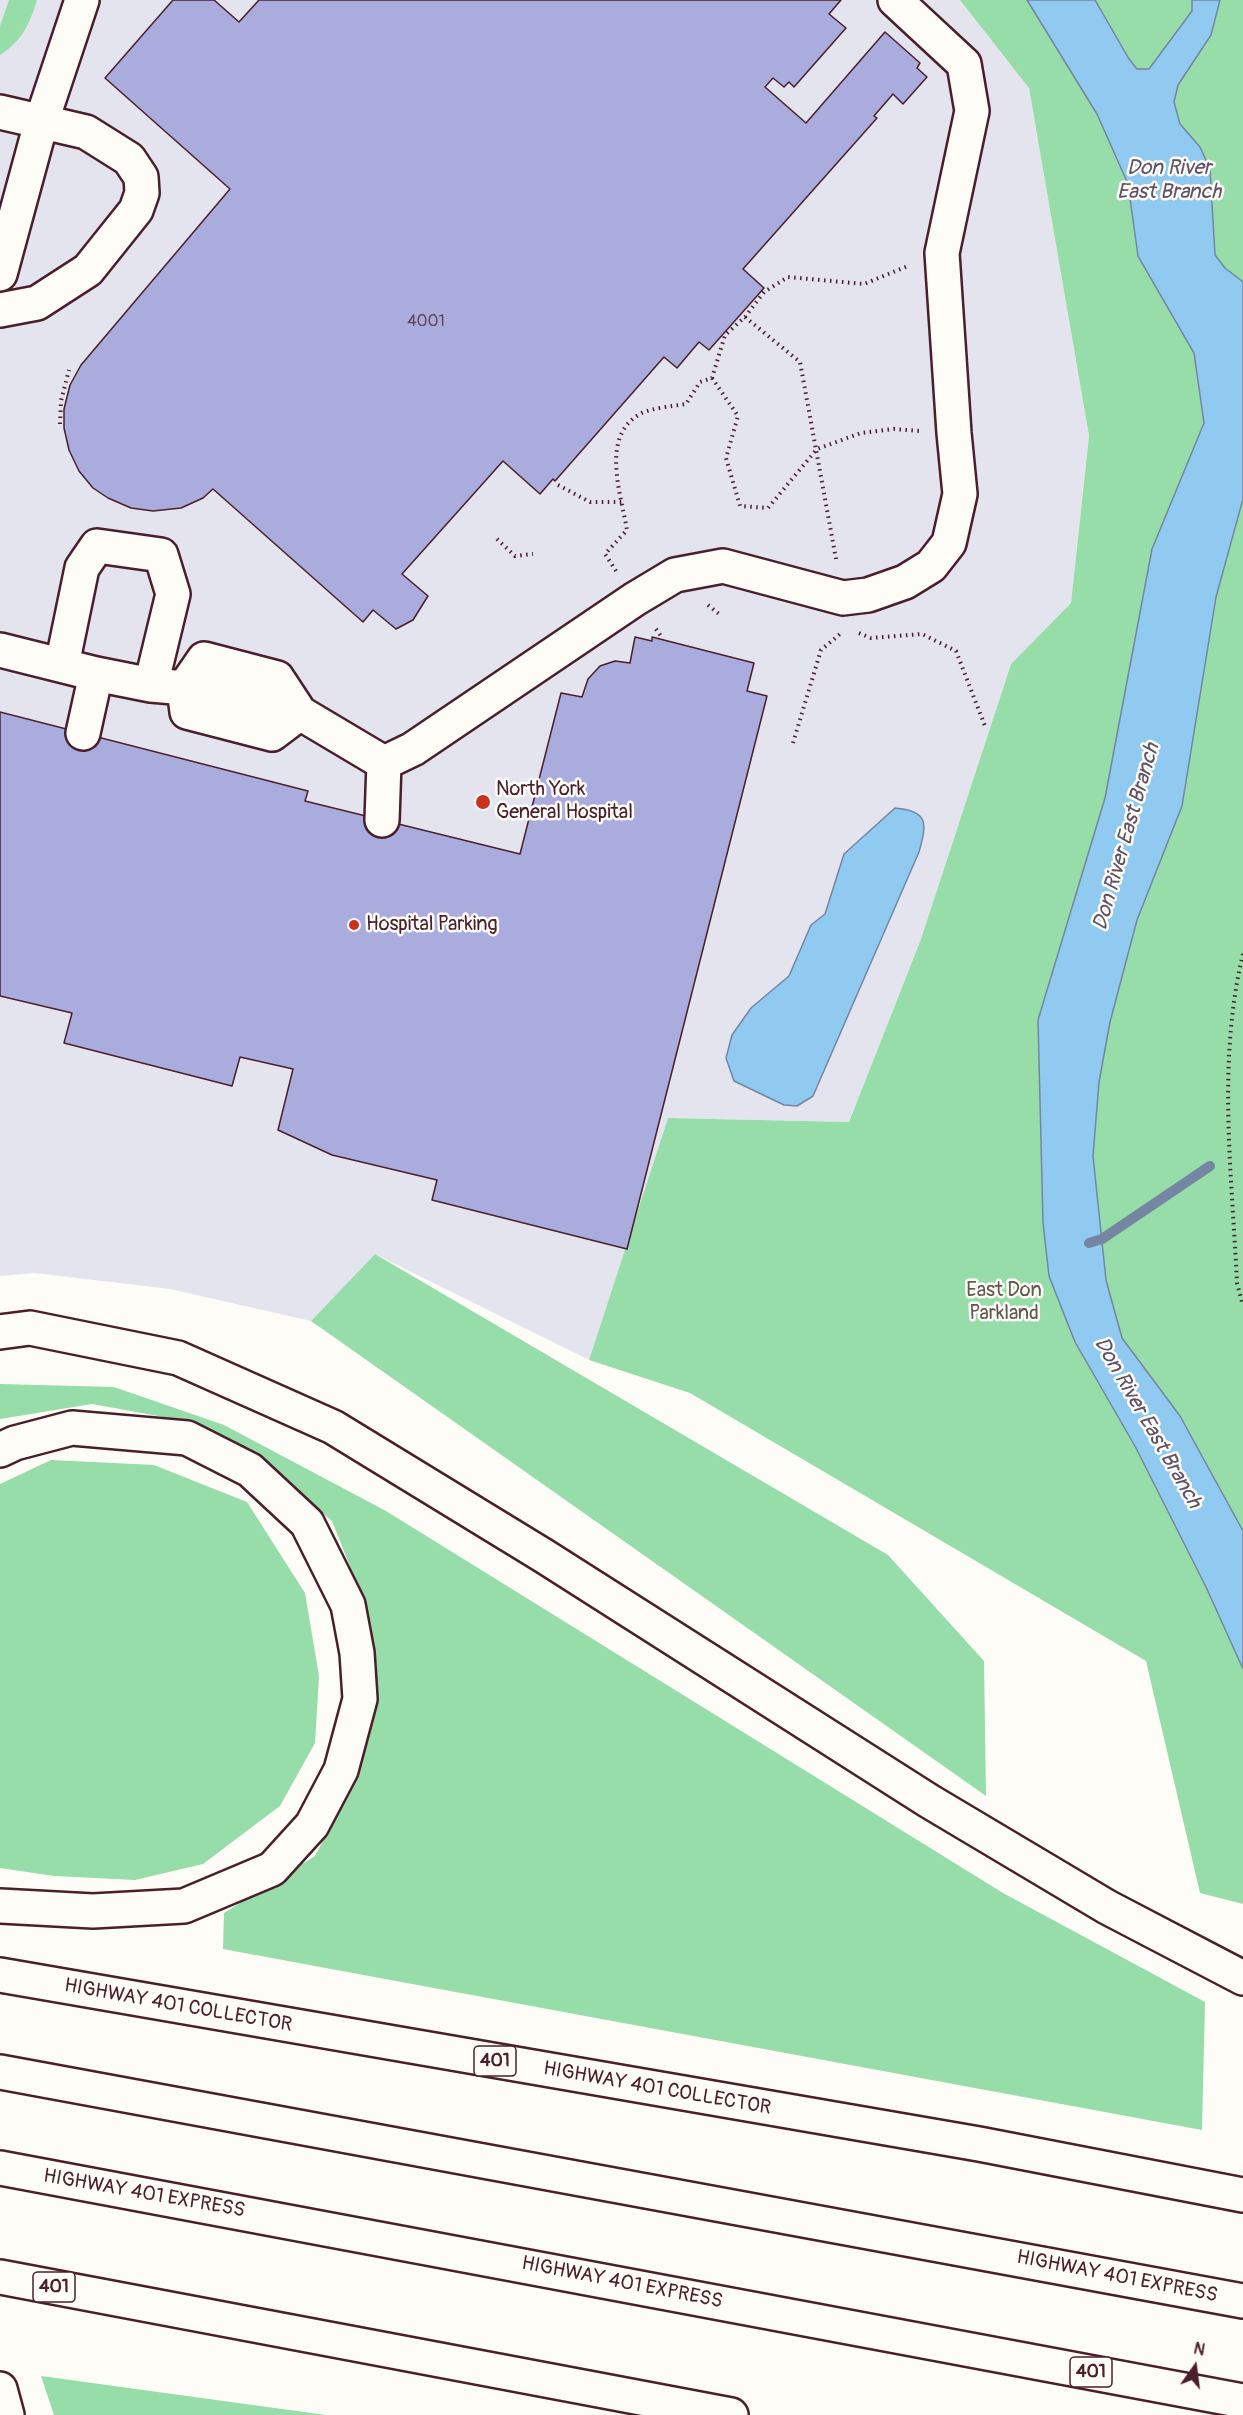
<!DOCTYPE html>
<html>
<head>
<meta charset="utf-8">
<style>
  body { margin:0 }
  #map { position:relative; width:1243px; height:2415px; overflow:hidden; background:#fdfcf7; font-family:Pangolin,sans-serif }
  canvas { display:block }
  .north { position:absolute; left:1165px; top:2337px; width:60px; height:60px; -webkit-text-stroke:4px #fdfcf7; paint-order:stroke; rotate:14deg; font-size:16px; font-weight:700; line-height:24px; text-align:center; color:#4a1f2b }
  .north::after { content:''; display:block; margin:auto; width:21px; height:27px; background:#4a1f2b; clip-path:polygon(50% 0,100% 100%,50% 72%,0 100%) }
</style>
</head>
<body>
<div id="map">
<canvas width="1243" height="2415"></canvas>
<div class="north">N</div>
</div>
<script>
const ctx = document.querySelector('canvas').getContext('2d');
ctx.lineJoin = 'round';
function fillPath(path, color) {
  ctx.fillStyle = color;
  ctx.fill(path, 'evenodd');
}
function trace(path, color, width, dash) {
  ctx.strokeStyle = color;
  ctx.lineWidth = width;
  ctx.lineCap = dash ? 'butt' : 'round';
  ctx.setLineDash(dash || []);
  ctx.stroke(path);
}
function drawText(font, color, halo, rows, align = 'center') {
  ctx.font = font + ' Pangolin,sans-serif';
  ctx.lineWidth = 5;
  ctx.setLineDash([]);
  ctx.textBaseline = 'middle';
  ctx.strokeStyle = halo;
  ctx.fillStyle = color;
  for (const [text, x, y, turn = 0] of rows) {
    ctx.save();
    ctx.translate(x, y);
    ctx.rotate((+turn || 0) * Math.PI / 180);
    ctx.textAlign = isNaN(turn) ? turn : align;
    if (halo) ctx.strokeText(text, 0, 0);
    ctx.fillText(text, 0, 0);
    ctx.restore();
  }
}
fillPath(new Path2D(`
  M0,0H960L1029,87L1089,436L1071,603L1011,664L921,939L849,1122L668,1118L589,1360L375,1254L311,1321L170,1289L35,1273L0,1276Z`), '#e4e4ef');
fillPath(new Path2D(`
  M9,0H37C29,25 23,40 0,55V26Z
  M960,0H1243V1904L1200,1893L1146,1661L690,1393L589,1360L668,1118L849,1122L921,939L1011,664L1071,603L1089,436L1029,88Z
  M375,1254L888,1555L984,1661L986,1796L311,1321Z
  M0,1384L114,1387L224,1425L386,1511L1003,1893L1205,2002L1202,2130L223,1949L224,1913L315,1856L347,1795L369,1718V1614L332,1521L243,1449L169,1418L92,1404L0,1419Z
  M51,1460L154,1465L247,1502L305,1593L319,1676L315,1743L280,1806L203,1864L135,1880L54,1876L0,1868V1484Z
  M41,2376L326,2415H54Z`), '#97ddaa');
const water = new Path2D(`
  M1027,0H1095L1129,59L1137,69H1149L1192,11V0H1220L1211,35L1178,85L1174,102L1180,124L1200,147L1210,169L1215,255L1225,268L1243,282V499L1216,597L1182,806L1137,920L1110,1022L1099,1082L1093,1156L1106,1280L1122,1338L1180,1416L1243,1531V1669L1206,1587L1136,1448L1075,1342L1049,1276L1043,1223L1038,1020L1105,798L1152,549L1204,423L1194,353L1138,256L1128,184L1097,114Z
  M895,808C929,811 927,823 919,852L813,1096L797,1106L784,1105L734,1081L726,1058L732,1035L751,1008L789,976L811,925L825,914L844,854Z`);
fillPath(water, '#90caf0');
trace(water, '#7486a1', 1.5);
trace(new Path2D(`
  M1089,1243L1102,1239L1210,1166`), '#7486a1', 10);
const building = new Path2D(`
  M173,0H214L239,22L259,0H841L829,14L846,28L794,87L789,82L784,87L773,78L765,87L806,123L885,32L920,63L917,68L927,77L903,104L893,94L874,116L877,118L743,269L764,288L709,350L699,342L677,368L664,357L555,481L553,479L540,494L503,461L402,574L428,596L413,620L396,629L373,610L363,622L213,489L203,498L181,508L153,511L131,508L108,498L93,488L79,471L69,450L64,428V409L70,385L81,365L230,189L105,78Z
  M635,637L652,641V637L754,663L747,691L767,696L627,1249L432,1200L437,1180L332,1155L278,1130L293,1069L240,1057L232,1086L64,1043L72,1013L0,996V712L308,791L305,801L520,854L561,693L582,697L588,679L600,666L615,661L630,663Z`);
fillPath(building, '#a9acdd');
trace(building, '#4a1f2b', 1.5);
const minor = new Path2D(`
  M0,112L86,132L129,159L141,177L142,193L136,210L88,270L37,303L0,310
  M0,274L41,123L82,0
  M0,650L96,674L151,685L220,691L300,713L384,763L413,749L635,599L675,575L723,566L843,598L868,595L905,582L931,566L949,543L960,494L954,433L942,253L972,111L964,64L895,0
  M204,659L277,678L300,713L272,734L187,712L184,688Z
  M62,665L82,568L97,546L161,555L173,594L151,685
  M83,733L96,674
  M382,820L384,763`);
const major = new Path2D(`
  M0,2389L7,2415`);
const highway = new Path2D(`
  M0,1332L30,1328L178,1358L333,1427L544,1556L929,1801L1107,1907L1243,1978
  M0,1450L15,1443L72,1428L187,1438L250,1470L307,1523L348,1605L357,1653L360,1699L341,1770L312,1825L272,1869L184,1906L93,1911L0,1906
  M0,1975L979,2144L1243,2195
  M0,2072L1243,2301
  M0,2168L1243,2401
  M0,2277L731,2415`);
trace(minor, '#4a1f2b', 38);
trace(major, '#4a1f2b', 38);
trace(highway, '#4a1f2b', 38);
trace(new Path2D(`
  M745,317L800,362L836,559
  M712,378L738,416L726,458L740,506L768,508L817,449L861,433L894,429L920,431
  M60,424L61,401L69,370
  M558,485L590,502H622
  M497,539L515,556L533,554
  M616,571L605,554L627,530C621,494 600,436 640,414C650,408 674,406 686,404L700,382L712,378L725,335L745,317L764,292L788,277L864,284L908,266
  M708,605L719,614
  M656,629L663,639
  M859,633L871,638L922,634L956,651L985,726
  M793,743L821,650L840,634
  M1243,954C1217,1061 1232,1174 1237,1283L1243,1306`), '#4a1f2b', 4, [1.5, 4.5]);
trace(minor, '#fdfcf7', 33);
trace(major, '#fdfcf7', 33);
trace(highway, '#fdfcf7', 33);
for (const [x, y, r, color] of [
  [483,802,8,"#c8321e"],
  [354,925,6,"#c8321e"]
]) {
  const dot = new Path2D();
  dot.arc(x, y, r, 0, 2 * Math.PI);
  ctx.fillStyle = color;
  ctx.fill(dot);
  trace(dot, '#fdfcf7', 2);
}
drawText('16px', '#624258', null, [
  ["4001",426,322]
]);
for (const [x, y, w] of [
  [495,2061,42],
  [54,2287,42],
  [1091,2372,42]
]) {
  const box = new Path2D();
  box.roundRect(x - w / 2, y - 15, w, 30, 4.5);
  ctx.fillStyle = '#fdfcf7';
  ctx.fill(box);
  trace(box, '#4a1f2b', 1.5);
}
drawText('bold 18px', '#4a1f2b', null, [
  ["401",495,2061],
  ["401",54,2287],
  ["401",1091,2372]
]);
drawText('20px', '#4a1f2b', '#fdfcf7', [
  ["North York",496,790],
  ["General Hospital",496,813],
  ["Hospital Parking",366,925]
], 'left');
drawText('20px', '#615851', '#fdfcf7', [
  ["East Don",1004,1291],
  ["Parkland",1004,1314]
]);
drawText('20px', '#4a1f2b', '#fdfcf7', [
  ["HIGHWAY 401 COLLECTOR",178,2006,10],
  ["HIGHWAY 401 COLLECTOR",657,2089,10],
  ["HIGHWAY 401 EXPRESS",144,2194,10],
  ["HIGHWAY 401 EXPRESS",1117,2277,11],
  ["HIGHWAY 401 EXPRESS",622,2283,11]
]);
drawText('italic 21px', '#5f5266', '#fdfcf7', [
  ["Don River",1169,169],
  ["East Branch",1169,193],
  ["Don River East Branch",1127,837,-74],
  ["Don River East Branch",1147,1423,60]
]);
</script>
</body>
</html>
